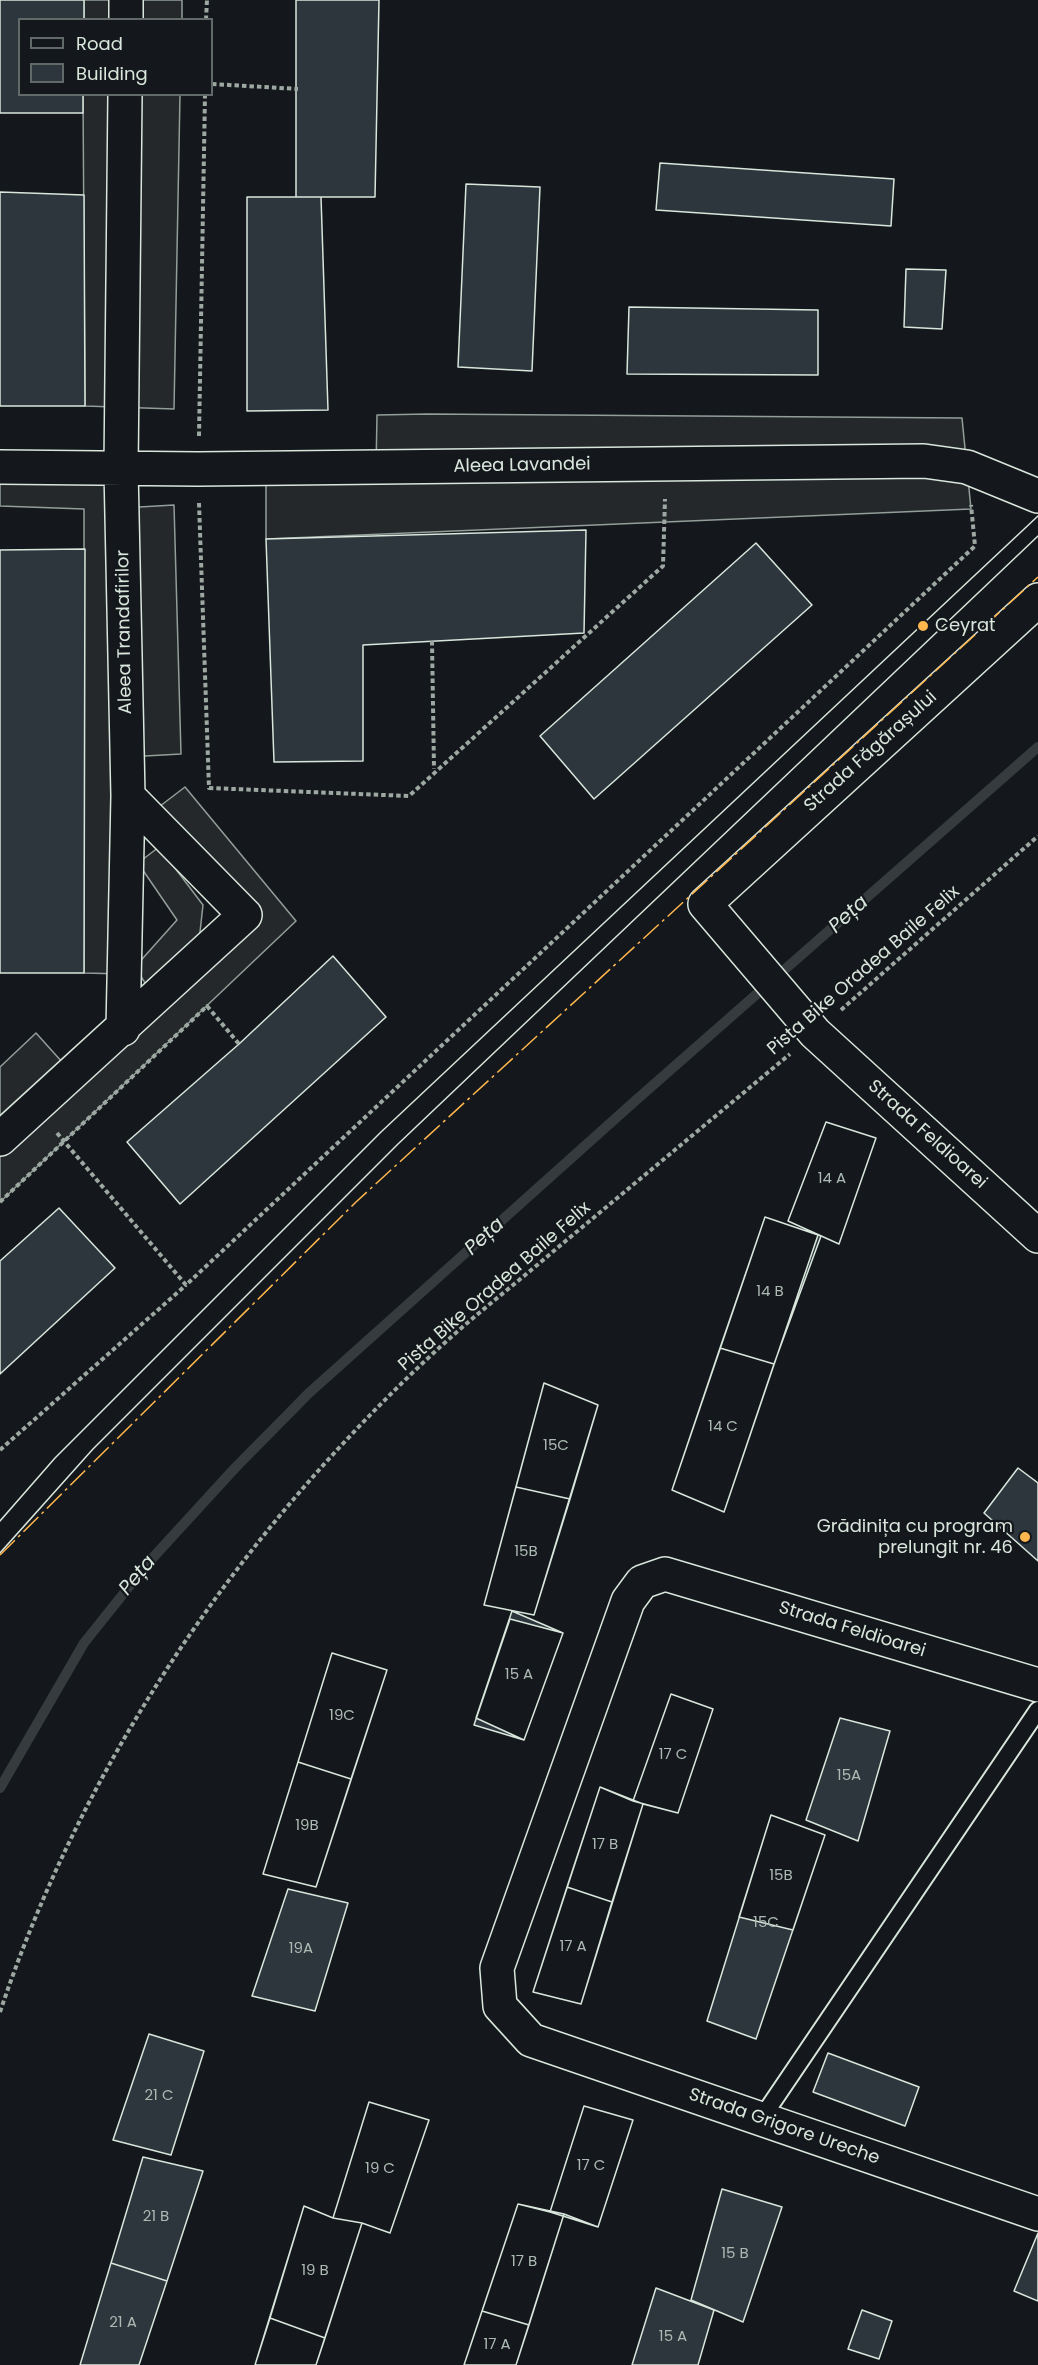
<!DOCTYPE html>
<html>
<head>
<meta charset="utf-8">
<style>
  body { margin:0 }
  #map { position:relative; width:1038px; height:2365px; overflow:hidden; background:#14181c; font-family:Poppins,sans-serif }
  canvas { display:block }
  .legend { position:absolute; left:18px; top:18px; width:195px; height:78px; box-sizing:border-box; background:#14181c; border:2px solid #626a69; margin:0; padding:8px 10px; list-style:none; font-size:18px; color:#d8e6dc }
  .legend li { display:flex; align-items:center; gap:12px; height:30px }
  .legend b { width:30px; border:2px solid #626a69 }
</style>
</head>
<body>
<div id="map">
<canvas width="1038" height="2365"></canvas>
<ul class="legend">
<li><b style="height:8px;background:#14181c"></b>Road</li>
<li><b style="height:16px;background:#2c363c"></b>Building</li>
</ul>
</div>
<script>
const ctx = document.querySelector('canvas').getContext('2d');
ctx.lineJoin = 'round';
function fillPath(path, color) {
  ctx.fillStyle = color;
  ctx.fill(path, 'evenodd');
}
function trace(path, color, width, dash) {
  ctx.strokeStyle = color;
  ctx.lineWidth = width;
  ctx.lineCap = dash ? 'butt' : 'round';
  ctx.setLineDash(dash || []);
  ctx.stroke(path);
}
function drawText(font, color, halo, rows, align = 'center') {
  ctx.font = font + ' Poppins,sans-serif';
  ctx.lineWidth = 4.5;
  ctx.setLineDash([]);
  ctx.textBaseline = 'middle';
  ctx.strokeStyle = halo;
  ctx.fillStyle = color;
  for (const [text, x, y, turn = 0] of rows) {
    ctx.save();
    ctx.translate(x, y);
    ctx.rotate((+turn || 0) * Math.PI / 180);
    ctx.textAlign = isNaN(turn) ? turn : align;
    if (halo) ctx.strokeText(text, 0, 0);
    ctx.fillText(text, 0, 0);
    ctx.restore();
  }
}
const parking = new Path2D(`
  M84,0H182V19L84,20Z
  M83,95H180L174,409L85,406Z
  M427,414L962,418L971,509L266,539V469L376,468L377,415Z
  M0,467L121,469L122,508L174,505L181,754L127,757L124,974L84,973V509L0,506Z
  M185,787L296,921L0,1202V1067L36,1033L72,1073L245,915L147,816Z
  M159,847L203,905L199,941L147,986L135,967L177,920L138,863Z`);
fillPath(parking, '#24282b');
trace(parking, '#939e99', 1.5);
trace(new Path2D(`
  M0,1788L84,1643L148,1563L235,1468L309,1393L635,1101L1038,747`), '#363b3e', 10);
const building = new Path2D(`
  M0,0H84V20H20V94H83V113H0Z
  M296,0H379L375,197H296Z
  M660,163L894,179L891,226L656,210Z
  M466,184L540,187L532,371L458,367Z
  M0,192L84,195L85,406H0Z
  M247,197H321L328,410L247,411Z
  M906,269L946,270L942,329L904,327Z
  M629,307L818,310V375L627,374Z
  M586,530L584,633L363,645V761L274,762L266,539Z
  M756,543L812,605L594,799L540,736Z
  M85,549L84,973H0V550Z
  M333,956L386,1017L180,1204L127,1142L239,1044Z
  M826,1122L876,1138L839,1244L788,1221Z
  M826,1122L876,1138L839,1244L788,1221Z
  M59,1208L115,1268L0,1374V1261Z
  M765,1217L818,1235L724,1512L672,1490Z
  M765,1217L821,1236L774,1364L720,1348Z
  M720,1348L774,1364L724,1512L672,1490Z
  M544,1383L598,1405L534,1615L484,1605Z
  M544,1383L598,1405L570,1499L516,1487Z
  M1018,1468L1038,1483V1561L984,1513Z
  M516,1487L570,1499L534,1615L484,1605Z
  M512,1611L563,1633L524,1740L476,1718Z
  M510,1619L563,1633L524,1740L474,1725Z
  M332,1653L387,1670L316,1887L263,1874Z
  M332,1653L387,1670L351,1779L298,1762Z
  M671,1694L713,1709L678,1813L643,1804L581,2004L533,1992L600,1787L633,1801Z
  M671,1694L713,1709L678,1813L633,1801Z
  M840,1718L890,1731L858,1841L806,1820Z
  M298,1762L351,1779L316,1887L263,1874Z
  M600,1787L643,1804L612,1902L567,1887Z
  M771,1815L825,1835L756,2039L707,2021Z
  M771,1815L825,1835L793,1930L739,1917Z
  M567,1887L612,1902L581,2004L533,1992Z
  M288,1889L348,1903L315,2011L252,1996Z
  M149,2034L204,2051L171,2155L113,2140Z
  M828,2053L919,2087L905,2126L813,2092Z
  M369,2102L429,2120L390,2233L362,2223L316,2365H255L304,2206L333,2218Z
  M369,2102L429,2120L390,2233L362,2223L333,2218Z
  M584,2106L633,2120L598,2227L564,2214L516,2365H464L518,2204L550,2212Z
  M584,2106L633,2120L598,2227L550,2212Z
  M143,2157L203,2171L167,2281L111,2263Z
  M722,2189L782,2207L743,2322L691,2300Z
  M518,2204L564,2214L529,2325L482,2311Z
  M304,2206L333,2218L362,2223L325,2338L270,2318Z
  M1038,2233V2301L1014,2291Z
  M111,2263L167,2281L139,2365H80Z
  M656,2288L714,2310L698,2365H632Z
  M862,2310L892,2321L879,2359L848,2349Z
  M482,2311L529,2325L516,2365H464Z
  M270,2318L325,2338L316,2365H255Z`);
fillPath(building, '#2c363c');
trace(building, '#d8e6dc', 1.5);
const service = new Path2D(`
  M761,2119L1038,1710`);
const minor = new Path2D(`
  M126,20V0
  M0,467L198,469L924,461L967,467L1038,496
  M1038,600L705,904L815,1033L1038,1236
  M123,1029L128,796L121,469L125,94
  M0,1139L245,915L128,796
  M1038,1685L665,1574L642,1582L628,1601L497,1968L500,2006L531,2040L1038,2214`);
trace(service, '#d8e6dc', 20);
trace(minor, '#d8e6dc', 36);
trace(new Path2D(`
  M206,20L207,0
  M212,84L298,89
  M199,436L205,94
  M199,503L209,788L409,796L663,566L665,499
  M432,641L434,769
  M841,1010L1038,836
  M57,1133L186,1285L975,546L971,505
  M0,1202L207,1006L239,1044
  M0,1450L186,1285
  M0,2012C85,1758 243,1528 440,1347C477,1313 518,1282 556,1249C634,1184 712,1119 790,1054`), '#9da8a2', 4, [4.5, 3]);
trace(service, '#14181c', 16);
trace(minor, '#14181c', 33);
trace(new Path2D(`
  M0,1521L55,1458L381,1132L1038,516
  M0,1553L93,1449L398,1144L1038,536`), '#d8e6dc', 1.5);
trace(new Path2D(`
  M0,1555L356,1202L1038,577`), '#ffb74d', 1.5, [21, 4.5, 3, 4.5]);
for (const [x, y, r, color] of [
  [923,626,6,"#ffb74d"],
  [1025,1537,6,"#ffb74d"]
]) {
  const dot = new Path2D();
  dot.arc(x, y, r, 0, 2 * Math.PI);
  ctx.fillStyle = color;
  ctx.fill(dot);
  trace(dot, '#14181c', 2);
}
drawText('15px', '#adbab4', null, [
  ["14 A",832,1179],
  ["14 B",770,1292],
  ["14 C",723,1427],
  ["15C",556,1446],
  ["15B",526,1552],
  ["15 A",519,1675],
  ["19C",342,1716],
  ["17 C",673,1755],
  ["15A",849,1776],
  ["19B",307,1826],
  ["17 B",605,1845],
  ["15B",781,1876],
  ["15C",766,1923],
  ["17 A",573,1947],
  ["19A",301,1949],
  ["21 C",159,2096],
  ["17 C",591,2166],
  ["19 C",380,2169],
  ["21 B",156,2217],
  ["15 B",735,2254],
  ["17 B",524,2262],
  ["19 B",315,2271],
  ["21 A",123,2323],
  ["15 A",673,2337],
  ["17 A",497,2345]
]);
drawText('18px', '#d8e6dc', '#14181c', [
  ["Aleea Lavandei",522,466,-1],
  ["Aleea Trandafirilor",125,632,-91],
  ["Strada Făgărașului",871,752,-42],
  ["Pista Bike Oradea Baile Felix",864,971,-41],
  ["Strada Feldioarei",927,1135,42],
  ["Pista Bike Oradea Baile Felix",495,1287,-41],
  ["Strada Feldioarei",852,1630,17],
  ["Strada Grigore Ureche",784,2127,19]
]);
drawText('18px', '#d8e6dc', '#14181c', [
  ["Ceyrat",935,626],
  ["Grădinița cu program",1013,1527,"right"],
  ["prelungit nr. 46",1013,1548,"right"]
], 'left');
drawText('italic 20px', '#d8e6dc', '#14181c', [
  ["Peța",849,915,-42],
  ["Peța",485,1237,-42],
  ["Peța",138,1576,-50]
]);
</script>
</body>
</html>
